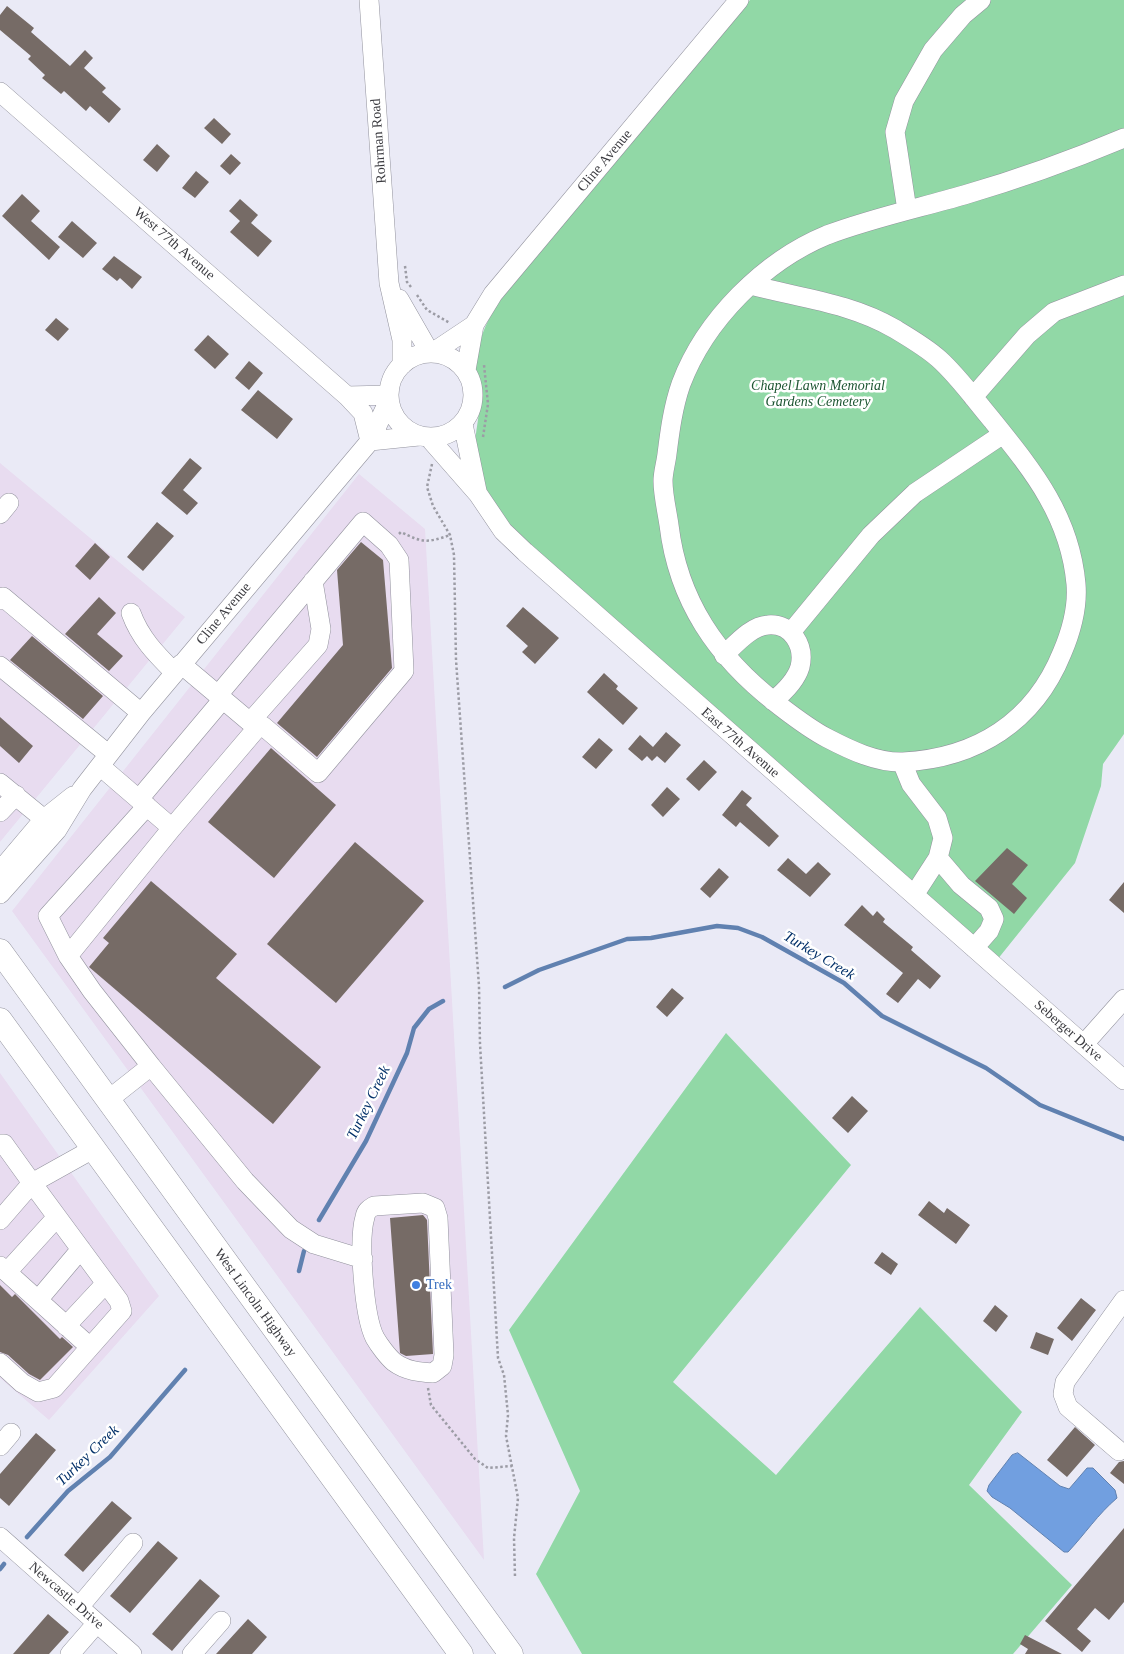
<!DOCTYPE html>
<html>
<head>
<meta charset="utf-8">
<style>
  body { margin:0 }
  canvas { display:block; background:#eaeaf6 }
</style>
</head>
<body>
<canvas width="1124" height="1654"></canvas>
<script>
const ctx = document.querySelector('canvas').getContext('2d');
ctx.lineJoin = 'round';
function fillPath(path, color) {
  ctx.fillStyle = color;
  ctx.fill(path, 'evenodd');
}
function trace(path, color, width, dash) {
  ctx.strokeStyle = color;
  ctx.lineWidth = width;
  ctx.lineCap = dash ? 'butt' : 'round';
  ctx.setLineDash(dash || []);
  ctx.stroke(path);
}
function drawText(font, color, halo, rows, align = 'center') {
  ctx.font = font + ' "Times New Roman",serif';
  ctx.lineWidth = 5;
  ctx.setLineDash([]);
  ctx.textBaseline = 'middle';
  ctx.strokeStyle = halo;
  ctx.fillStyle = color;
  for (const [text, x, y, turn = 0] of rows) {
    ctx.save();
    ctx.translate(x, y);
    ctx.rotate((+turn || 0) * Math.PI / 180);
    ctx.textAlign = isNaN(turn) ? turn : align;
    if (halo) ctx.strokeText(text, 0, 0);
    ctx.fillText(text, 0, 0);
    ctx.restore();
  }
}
fillPath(new Path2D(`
  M0,463L185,617L0,842Z
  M359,474L425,529L484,1560L12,911Z
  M0,1073L159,1296L49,1420L0,1378Z`), '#e8dcf0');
fillPath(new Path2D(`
  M750,0H1124V734L1103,764L1101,786L1075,863L997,960L520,538C499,512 475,483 475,447C475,432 480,416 479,401C478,391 474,381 475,371C476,339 491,313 507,287Z
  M726,1033L851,1165L673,1382L776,1475L920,1307L1022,1412L969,1485L1072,1585L1013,1654H582L536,1574L580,1491L509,1330Z`), '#91d8a6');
const water = new Path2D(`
  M1018,1453L1060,1486L1069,1489L1087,1468H1093L1115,1490L1117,1498C1098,1514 1085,1534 1068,1552H1064L1010,1508L992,1497L987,1491L989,1485L1012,1455Z`);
fillPath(water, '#719fe0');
trace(water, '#6081b0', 1);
trace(new Path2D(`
  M505,987L539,970L627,939L651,938L717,926L738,928L762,937L844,983L882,1016L986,1068L1040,1105L1124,1139
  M319,1220L366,1141L407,1053L414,1028L429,1009L443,1001
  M299,1271L304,1251
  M27,1537L68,1491L110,1457L185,1370
  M0,1569L4,1564`), '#6081b0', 4.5);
fillPath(new Path2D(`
  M7,6L34,28L31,32L70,66L85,50L93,58L84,68L106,88L102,92L121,109L109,123L90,106L86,111L64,91L61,94L42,78L45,75L28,59L31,56L0,30V15Z
  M214,118L231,134L222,144L204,128Z
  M157,144L170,156L157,172L143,160Z
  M231,154L241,163L230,175L220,166Z
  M196,171L209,182L195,198L182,188Z
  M22,194L40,211L31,221L60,247L49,260L2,216Z
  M240,199L258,215L251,223L272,241L258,257L230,232L240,221L229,211Z
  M72,221L97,243L83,258L58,237Z
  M114,256L142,277L132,289L120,278L117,281L102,269Z
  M56,318L69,329L58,341L45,330Z
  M208,335L229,354L215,369L194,350Z
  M249,361L263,373L249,390L235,378Z
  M258,390L293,419L277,439L241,410Z
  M190,458L202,468L183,490L198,503L187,515L161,493Z
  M157,522L174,536L143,571L127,557Z
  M361,542L383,560L392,668L317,757L277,723L343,645L337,570Z
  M95,543L110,557L90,580L75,566Z
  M99,597L116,613L97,634L123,656L109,671L65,634Z
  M523,607L559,638L535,664L522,652L528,646L506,626Z
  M32,636L103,696L83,719L10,660Z
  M604,673L618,686L616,689L638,708L623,725L587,692Z
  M0,717L33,746L19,763L0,746Z
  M666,732L681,745L665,763L657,756L652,761L647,756L642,761L628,749L640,735L653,747Z
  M599,738L613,750L596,769L582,757Z
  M271,748L336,805L274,878L208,822Z
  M704,760L717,772L699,791L686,779Z
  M667,787L680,799L663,817L651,805Z
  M742,790L752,798L746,805L779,836L769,847L740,822L736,827L722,815Z
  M355,842L424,901L336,1003L267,944Z
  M1007,848L1028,865L1012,884L1027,898L1014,914L975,881Z
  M788,858L806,874L818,862L831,874L810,897L777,870Z
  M719,868L729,877L710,898L700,889Z
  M151,881L237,954L216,978L321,1067L273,1124L89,967L109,943L103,938Z
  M1124,882V913L1109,900Z
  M862,905L873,916L877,911L885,919L883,922L913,947L911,950L941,976L930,989L918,979L898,1003L886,994L903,973L844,925Z
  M672,988L684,998L667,1017L656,1007Z
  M852,1096L868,1111L848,1133L832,1118Z
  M929,1201L944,1213L947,1208L970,1225L956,1244L918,1215Z
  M423,1215L427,1220L433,1354L406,1356L400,1353L390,1218Z
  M882,1252L898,1264L891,1275L874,1263Z
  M0,1285L12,1297L15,1294L60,1339L62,1337L73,1347L40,1380L29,1374L8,1355L0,1352Z
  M1081,1298L1096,1310L1072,1341L1057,1328Z
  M995,1305L1008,1316L996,1332L983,1321Z
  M1036,1332L1054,1339L1048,1355L1030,1348Z
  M1075,1427L1095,1445L1067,1477L1047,1460Z
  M36,1433L56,1450L9,1506L0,1498V1474Z
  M1124,1461V1484L1110,1473L1119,1462Z
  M112,1501L132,1518L83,1572L64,1555Z
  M1124,1528V1602L1109,1620L1095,1608L1077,1629L1091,1641L1082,1652L1045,1621Z
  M158,1541L178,1558L130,1613L110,1596Z
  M200,1579L220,1596L172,1651L152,1634Z
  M48,1614L69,1632L49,1654H13Z
  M248,1619L267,1637L252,1654H216Z
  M1025,1635L1062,1654H1025L1028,1649L1020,1644Z`), '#766b66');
const minor = new Path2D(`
  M369,0L389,283L402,340V365
  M0,92L347,396L363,413L370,441
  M907,210L895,132L904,101L933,50L963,15L981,0
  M751,285C800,298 851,303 895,329C910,338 927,348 939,359C959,377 975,400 992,420C1033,471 1070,516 1076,584C1078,608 1071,632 1062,653C1034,722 977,758 903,762C877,763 850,750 827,738C808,728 793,716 776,703C717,657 678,601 669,525C667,511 663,495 663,481C663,472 666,463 667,454C670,430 673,407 681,384C705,320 764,261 827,235C872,218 919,208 964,195C1019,179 1072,160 1124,138
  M399,299L430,353
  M389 395a42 42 0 1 1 84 0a42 42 0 1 1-84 0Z
  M432,353L474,325
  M466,370L474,325L493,294L739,0
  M347,396L389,395
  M973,397L1027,335L1054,312L1124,285
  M463,424L477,491
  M429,438L478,494L503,531L525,552L1124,1080
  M370,441L419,436
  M0,514L9,503
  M0,600L3,597L141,713
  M131,613C140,638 156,654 174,672
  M792,631L871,535L915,493L1003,434
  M724,655C736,644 751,626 768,625C792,623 805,646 800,667C796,680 783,693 773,701
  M0,666L108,754
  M218,695L363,522L389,545L399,560L404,671L318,773L263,726L257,728
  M250,722L318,645L321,629L313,581
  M902,762L911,784L937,818L943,838L938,858L914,895
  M100,766L172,828L257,728L181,664
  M0,783L44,819
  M139,799L223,699
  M0,812L16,795
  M938,858L961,885L989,908L994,919L989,931L974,948
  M0,871L44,819L73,796
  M0,894L57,830L82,789L141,713L370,441L389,400
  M68,956L172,828
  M1084,1044L1124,999
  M151,1066L245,1181L291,1229L314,1244L363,1259
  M108,1100L151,1066L92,991L68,956L48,916L147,806
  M0,1144H4L32,1183L93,1149
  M423,1203L435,1208L438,1218L444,1355L442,1366L433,1373C419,1372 406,1371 394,1362C388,1357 379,1345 375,1338C364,1317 358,1240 365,1217C366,1211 369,1209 374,1206Z
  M0,1220L32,1183L119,1301L122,1311L54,1388L38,1392L22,1383L0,1363
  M0,1266L90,1347
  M7,1272L57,1217
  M38,1300L81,1249
  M66,1326L106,1283
  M0,1446L11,1433
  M1119,1451L1068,1407L1063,1394L1065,1382L1124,1300
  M0,1537L132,1654
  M79,1607L133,1543
  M70,1654L97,1623
  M192,1654L221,1621`);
const major = new Path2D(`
  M0,951L511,1654
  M0,1020L461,1654`);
trace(minor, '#92929d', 20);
trace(major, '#92929d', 25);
trace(new Path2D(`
  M405,266L407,282L411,287
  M417,295L427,310L450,323
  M483,437L488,404L484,365
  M432,464L427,487L433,506L450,535L454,555L456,660L479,986L480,1044L498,1358L504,1375L508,1415L506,1436L518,1498L514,1538L515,1577
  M399,534L401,532C423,543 427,543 450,535
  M428,1388L431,1405L475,1459L488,1468L512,1466`), '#9c9ca5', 2.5, [2.5, 2.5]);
trace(minor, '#fff', 19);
trace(major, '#fff', 24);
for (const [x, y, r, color] of [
  [416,1285,5,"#3f7fe0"]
]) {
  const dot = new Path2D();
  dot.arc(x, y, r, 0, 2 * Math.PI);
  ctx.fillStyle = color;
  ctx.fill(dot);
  trace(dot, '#fff', 2);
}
drawText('14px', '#3a3a3f', '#fff', [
  ["Rohrman Road",379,141,-94],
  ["Cline Avenue",605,161,-50],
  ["West 77th Avenue",174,244,41],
  ["Cline Avenue",224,614,-50],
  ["East 77th Avenue",740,743,41],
  ["Seberger Drive",1068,1031,41],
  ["West Lincoln Highway",255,1303,54],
  ["Newcastle Drive",66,1596,41]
]);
drawText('italic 14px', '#1e5633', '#fff', [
  ["Chapel Lawn Memorial",818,386],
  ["Gardens Cemetery",818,402]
]);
drawText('14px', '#366cbe', '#fff', [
  ["Trek",426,1285]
], 'left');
drawText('italic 15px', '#002f68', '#fff', [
  ["Turkey Creek",819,956,31],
  ["Turkey Creek",369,1103,-64],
  ["Turkey Creek",88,1456,-44]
]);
</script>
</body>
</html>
